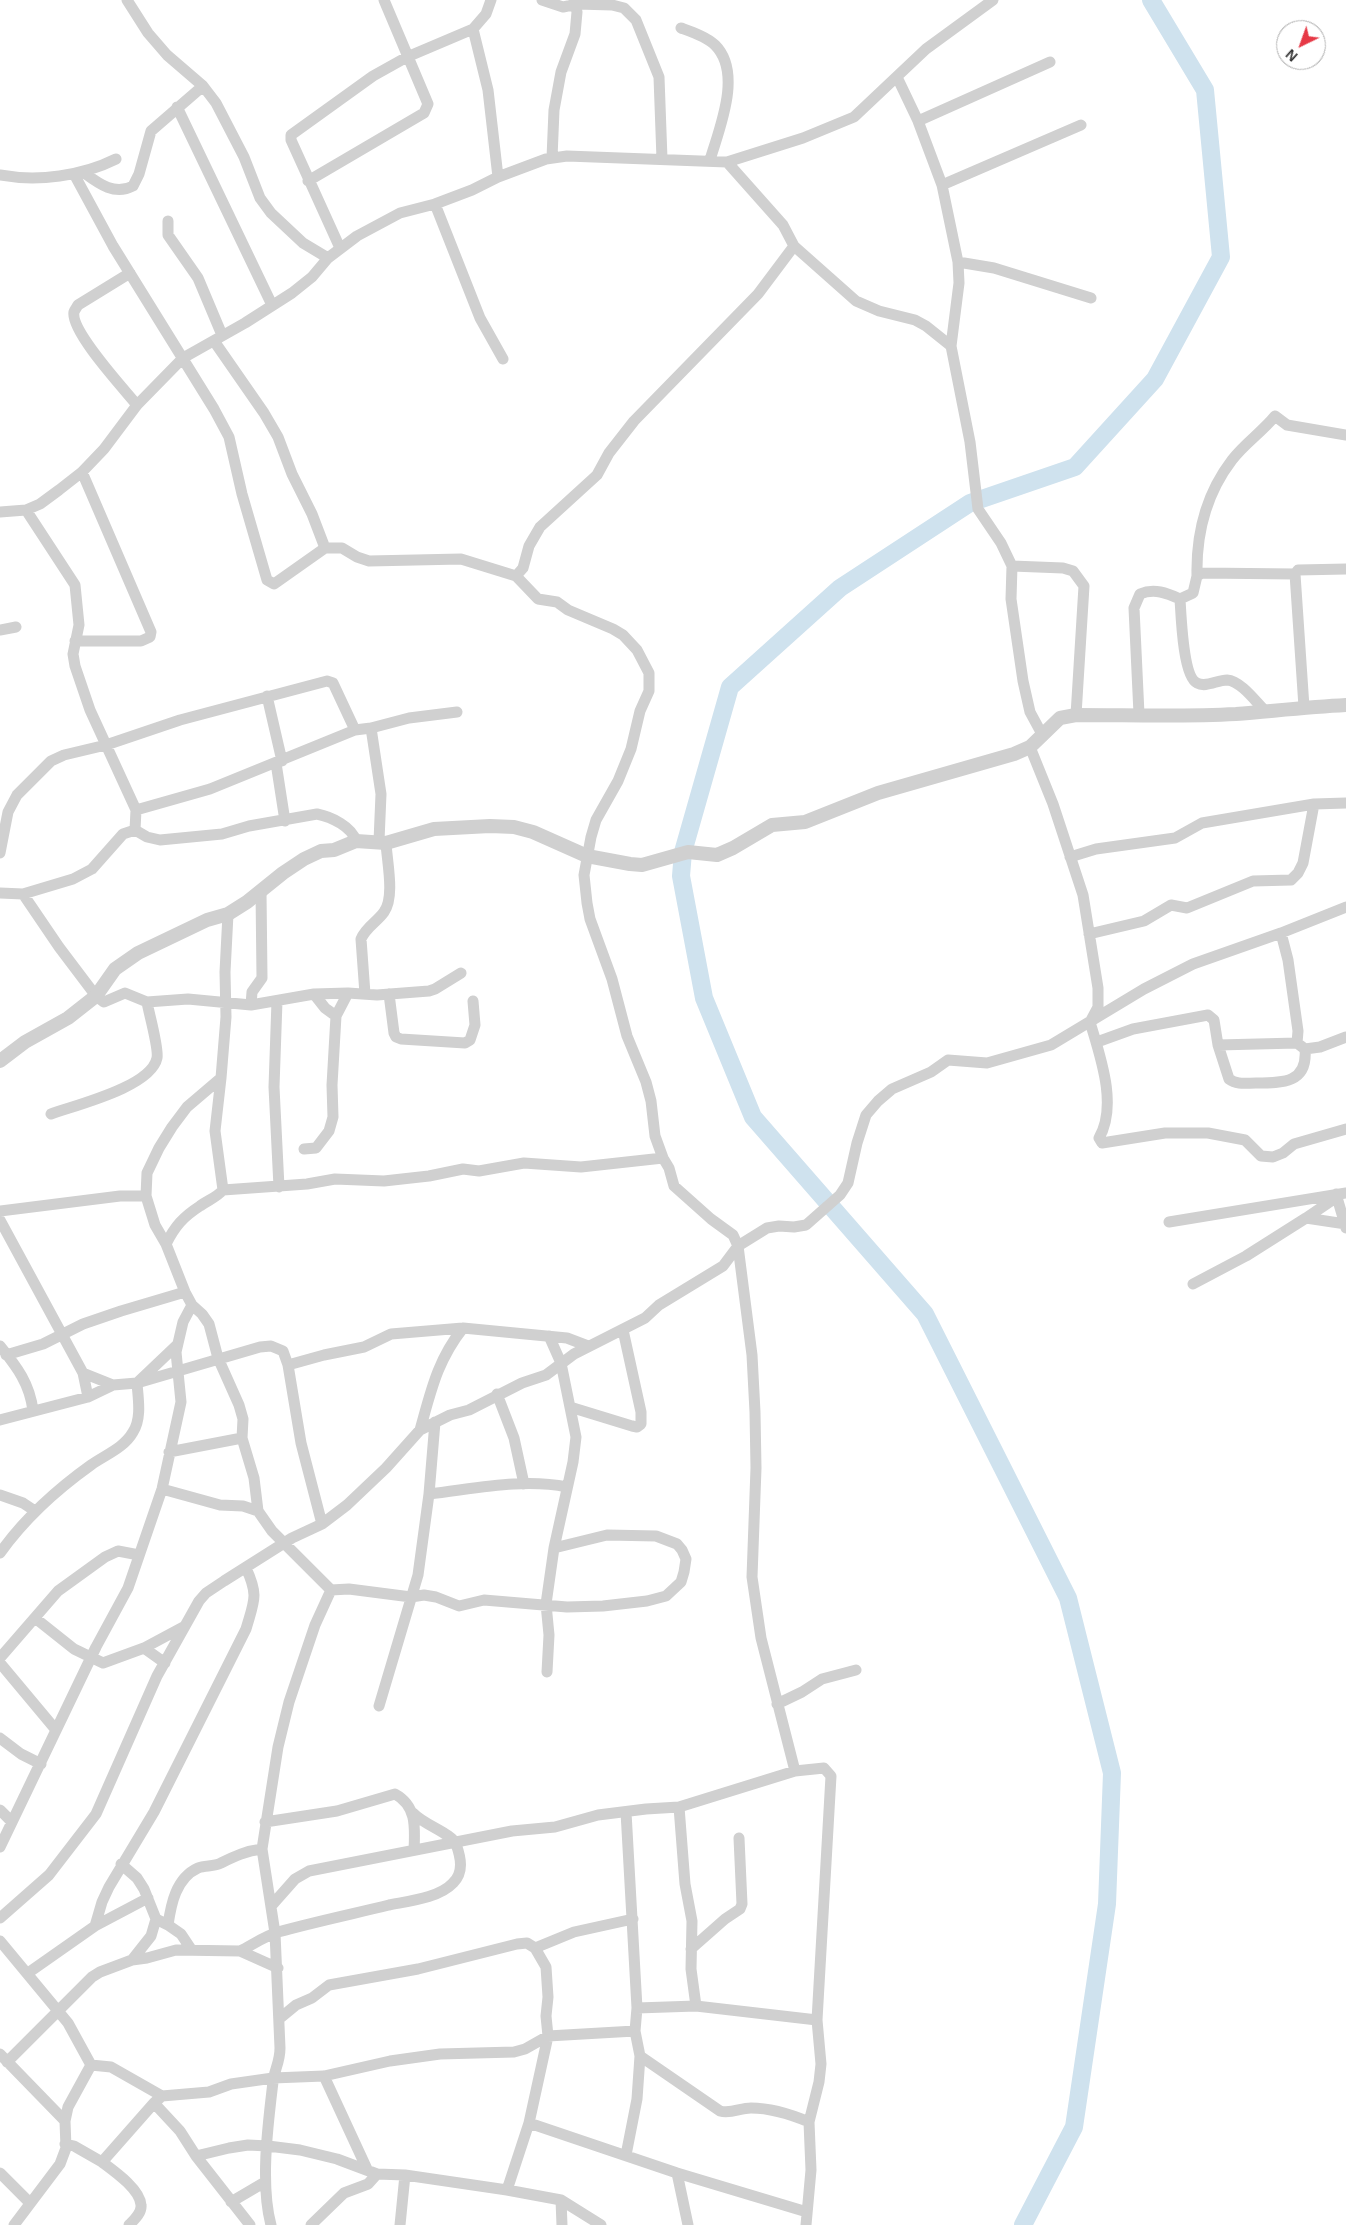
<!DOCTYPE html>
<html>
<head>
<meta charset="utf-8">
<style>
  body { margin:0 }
  #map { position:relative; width:1346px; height:2225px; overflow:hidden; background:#fff; font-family:Arial,sans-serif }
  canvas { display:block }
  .north { position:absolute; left:1276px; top:20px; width:50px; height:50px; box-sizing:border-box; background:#fff; border:1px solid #adadad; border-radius:50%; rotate:222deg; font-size:14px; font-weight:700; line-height:20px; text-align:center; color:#333 }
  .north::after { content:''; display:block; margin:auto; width:18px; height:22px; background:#e63946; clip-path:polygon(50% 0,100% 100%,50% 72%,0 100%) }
</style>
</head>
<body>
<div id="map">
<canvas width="1346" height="2225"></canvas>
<div class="north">N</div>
</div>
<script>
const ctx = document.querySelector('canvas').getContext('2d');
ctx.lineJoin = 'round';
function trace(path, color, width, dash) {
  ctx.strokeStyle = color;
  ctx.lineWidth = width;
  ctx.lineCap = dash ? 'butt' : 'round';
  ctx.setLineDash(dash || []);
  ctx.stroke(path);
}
trace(new Path2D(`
  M1023,2225L1074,2127L1107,1904L1112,1773L1068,1598L925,1314L753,1117L704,998L681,876L683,852L730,687L840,588L970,503L1075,467L1155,379L1221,257L1205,90L1151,0`), '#cfe2ee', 18);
trace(new Path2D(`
  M127,0L148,33L167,55L203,86L216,103L244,157L260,198L271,213L303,243L328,258
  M542,0L563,7L577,4L612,5L624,8L636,20L659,77L662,159
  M681,28C692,32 707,37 715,45C743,73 719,129 710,160
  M473,29L488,90L498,177
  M897,77L918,121L942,185L958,262L959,283L951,346L970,442L978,509L1001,543L1012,566L1011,599L1023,681L1030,712L1043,736
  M177,107L272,305
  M918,121L1050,62
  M552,158L554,110L561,72L575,34L577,12L574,0
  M727,162L783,225L794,246L856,301L879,311L915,320L926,326L951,346
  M83,172C98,183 114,196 133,186L139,174L151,131L203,86
  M74,174L113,246L214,409L229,437L242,494L267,580L274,584L325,548
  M0,175C38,182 82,176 116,159
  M308,181L424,113L428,104L384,0
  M942,185L1081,125
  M435,204L480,318L503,359
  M168,221V235L198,278L222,335
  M340,248L291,140V135L373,76L407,57L473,29L486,14L491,0
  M958,262L994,268L1091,298
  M130,273L78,305C77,307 75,309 74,312C70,331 124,389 137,405
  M214,341L264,413L278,437L292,474L312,514L325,548H342L357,557L369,561L461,559L516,576L523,568L529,546L540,527L597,475L609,453L634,421L758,294L794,246
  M26,510L75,585L79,625L73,654L75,666L90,710L136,810L135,830
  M0,512L26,510L40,504L59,490L82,472L104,449L137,405L183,358L245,323L292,293L312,277L328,258L357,236L400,213L435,204L472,190L498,177L546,159L567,156L727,162L803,138L854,117L926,49L993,0
  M1012,566L1063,568L1073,571L1084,586L1076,715
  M516,576L538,599L557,602L568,610L613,629L623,635L637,650L649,673V691L640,711L631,749L618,781L596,820L591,837L584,875L587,903L590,919L612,979L627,1036L646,1082L651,1101L655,1136L663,1158L669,1168L674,1186L711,1219L733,1235L738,1246L752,1355L755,1412L756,1468L752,1577L761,1638L795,1771
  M1197,576C1196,533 1206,494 1232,460C1244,444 1262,432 1275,416L1287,425L1346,435
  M1180,599C1181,614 1183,677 1197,683C1206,688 1217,680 1227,680C1241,681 1256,702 1265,711
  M0,630L16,627
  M75,641H141L150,637L151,632L82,472
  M267,696L282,761
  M1304,707L1295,574L1298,570L1346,569
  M1139,714L1134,608L1140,594C1154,588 1167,593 1180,599L1193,593L1197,576L1202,573L1295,574
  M371,728L381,794L379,841
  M1030,747L1053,804L1083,895L1098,988V1007L1090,1022C1100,1056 1118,1105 1099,1138L1102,1143L1165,1133H1208L1245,1140L1261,1156L1273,1157L1283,1153L1294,1144L1346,1129
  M276,763L285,821
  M136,810L210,789L355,730L371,728L409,718L457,712
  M0,853L8,812L17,795L51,761L64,755L106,745L180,720L327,681L333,683L355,730
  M1070,857L1096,849L1175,838L1202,823L1314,804L1346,803
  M0,893L23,894L73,879L92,869L123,834L135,830L147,837L160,840L222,834L249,826L317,814C332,817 352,827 356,841
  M23,894L59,947L96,996L104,1002L125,993L147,1002L188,999L251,1005L314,994L348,993L377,995L429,991L435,989L461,973
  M1089,934L1144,921L1171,905L1187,908L1253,881L1291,880L1298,873L1303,863L1314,804
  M365,994L361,939C366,927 377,922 384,912C395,897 387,862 386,843
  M389,994L394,1033L396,1037L401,1039L465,1043L470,1040L475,1025L473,1001
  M277,1001L274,1087L279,1187
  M251,1005L252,992L262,978L261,891
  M336,1016L348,993
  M1097,1042L1133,1029L1208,1015L1214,1020L1218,1045L1229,1079C1237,1085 1246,1083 1256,1083C1283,1083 1308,1083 1305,1049L1297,1043L1298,1031L1288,960L1281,933
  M1218,1045L1297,1043
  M1305,1049L1320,1047L1346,1037
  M221,1078L215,1131L223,1190
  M51,1114C76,1105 151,1087 157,1058C159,1048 149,1014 147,1002
  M304,1149L316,1148L329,1131L333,1117L332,1085L336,1016L325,1008L314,994
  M1336,1194L1346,1228
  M0,1211L120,1196H146
  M1306,1218L1337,1197
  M0,1220L83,1373
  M1169,1222L1346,1193
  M166,1244C175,1226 183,1217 200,1206C208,1200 216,1198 223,1190L307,1184L335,1179L384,1181L429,1176L463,1169L479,1171L524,1163L581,1167L663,1158
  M1193,1284L1246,1256L1306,1218L1346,1224
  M0,1346C17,1367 30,1384 33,1411
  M6,1355L43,1344L83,1324L121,1311L185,1292
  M288,1365L301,1443L322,1524
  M497,1394L514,1438L524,1484
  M88,1397L83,1373L113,1385
  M570,1407L632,1426L637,1427L641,1424V1412L623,1330
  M0,1420L88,1397L113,1385L137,1383L260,1347L271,1346L283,1351L288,1365L324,1355L364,1347L391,1334L463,1328L567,1338L588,1346
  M420,1430C431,1391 437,1361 463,1328
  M169,1452L242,1438
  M162,1489L220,1505L243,1506L258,1511L254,1478L242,1438L243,1419L239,1405L218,1358L209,1324L202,1314L192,1305L185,1292L166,1244L155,1225L146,1196L147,1173L159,1148L172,1127L187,1107L221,1078L226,1017L225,972L228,914
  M429,1494C474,1489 522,1478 567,1487
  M0,1495L23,1503L35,1511
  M258,1511L272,1531L331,1590
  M0,1553C25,1518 56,1490 91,1465C105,1455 124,1448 133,1432C142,1418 138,1398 137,1383L177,1345
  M331,1590L349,1589L411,1597L424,1595L436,1597L459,1606L484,1600L567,1607L603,1606L647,1601L666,1596L681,1582L684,1572L686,1559L682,1550L677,1544L656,1536L607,1535L554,1548
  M35,1618L74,1649L103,1663L144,1648L185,1626
  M144,1648L165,1663
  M0,1658L58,1591L105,1557L118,1551L139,1555
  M0,1663L56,1730
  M547,1672L549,1635L546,1604L554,1548L573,1462L576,1437L561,1363L549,1336
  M777,1704L802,1692L822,1679L856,1670
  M379,1706L418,1575L429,1494L435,1422
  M0,1738L21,1754L41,1764
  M679,1807L685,1884L692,1921L691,1969L696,2006
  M0,1810L11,1821
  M626,1812L637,2008L635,2031L640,2056L720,2111C731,2114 740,2108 751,2108C772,2108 790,2114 809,2122
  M265,1822L337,1811L395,1794C417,1806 415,1828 414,1850
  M0,1847L96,1647L128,1588L162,1489L181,1402L176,1352L183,1322L192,1305
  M121,1864L137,1878L144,1889L156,1919L168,1925
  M272,1905L295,1879L309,1871L512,1831L555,1827L598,1815L646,1809L679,1807L795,1771L824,1768L831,1776L817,2020L821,2064L819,2082L809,2122L811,2170L806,2225
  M0,1918L49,1875L96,1814L157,1676L199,1601L206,1593L224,1581L292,1538L322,1524L347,1505L386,1468L420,1430L450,1415L469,1410L522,1383L546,1375L574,1354L645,1318L659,1305L723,1266L738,1246L767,1228L779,1226L794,1227L806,1225L840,1195L848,1183L857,1143L866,1115L878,1101L892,1089L931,1072L948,1060L987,1063L1051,1045L1144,989L1193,964L1281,933L1346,907
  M95,1926L148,1898
  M0,1941L68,2023L91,2065
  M535,1948L574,1932L633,1919
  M191,1949L181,1934L168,1925C171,1904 176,1878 198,1868C205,1865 214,1867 221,1863C235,1856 246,1851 262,1849
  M691,1949L725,1919L740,1909L742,1904L739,1838
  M240,1951C252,1945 265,1936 278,1932C314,1922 352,1914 389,1905C409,1901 439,1898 453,1883C464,1872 461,1858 456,1844C451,1833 424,1825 413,1813
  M132,1960L151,1936L156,1919
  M28,1973L95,1926L102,1902L109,1887L154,1812L246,1629C254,1601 259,1596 246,1568
  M637,2008L696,2006L817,2020
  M0,2054L65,2121
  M7,2062L92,1977L100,1972L132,1960L147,1958L176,1950L240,1951L278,1968
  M91,2065L111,2067L162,2096L154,2103L180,2131L196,2156L250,2225
  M324,2076L367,2169
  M162,2096L209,2092L231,2084L273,2078L324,2076L390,2061L440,2054L514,2052L525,2049L548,2036L635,2031
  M529,2123L677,2173L807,2212
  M65,2144L74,2146L102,2162L154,2103
  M626,2155L637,2099L640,2056
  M196,2156L229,2148L248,2145L268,2146L300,2150L337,2159L377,2174L405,2175L507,2190L529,2123L548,2036L546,2016L548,1997L546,1967L535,1948L527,1943L517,1944L418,1969L329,1985L312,1998L296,2005L279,2019
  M102,2162C114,2171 140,2189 141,2205C142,2213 134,2220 129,2225
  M0,2173L30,2203
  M677,2173L688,2225
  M507,2190L561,2200L601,2225
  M561,2200L562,2225
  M231,2202L265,2182
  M14,2225L60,2164L66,2148L65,2121L68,2107L91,2065
  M271,2225C260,2184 268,2124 273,2082C274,2070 280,2063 280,2048L275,1933L262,1849L278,1747L289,1702L315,1625L331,1590
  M311,2225L344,2193L368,2184L377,2174
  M400,2225L405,2175`), '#d0d0d0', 11);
trace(new Path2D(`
  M0,1061L25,1042L68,1018L96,996L115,969L138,953L207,920L228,914L247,902L283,873L304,859L321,851L334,850L356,841L386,843L434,829L490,826L514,827L533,832L587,856L630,864L642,865L688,852L717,855L733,848L772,825L805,822L878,793L1014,754L1030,747L1060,718L1076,715C1130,715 1183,717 1236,714C1273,711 1309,707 1346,705`), '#d0d0d0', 14);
</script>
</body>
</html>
